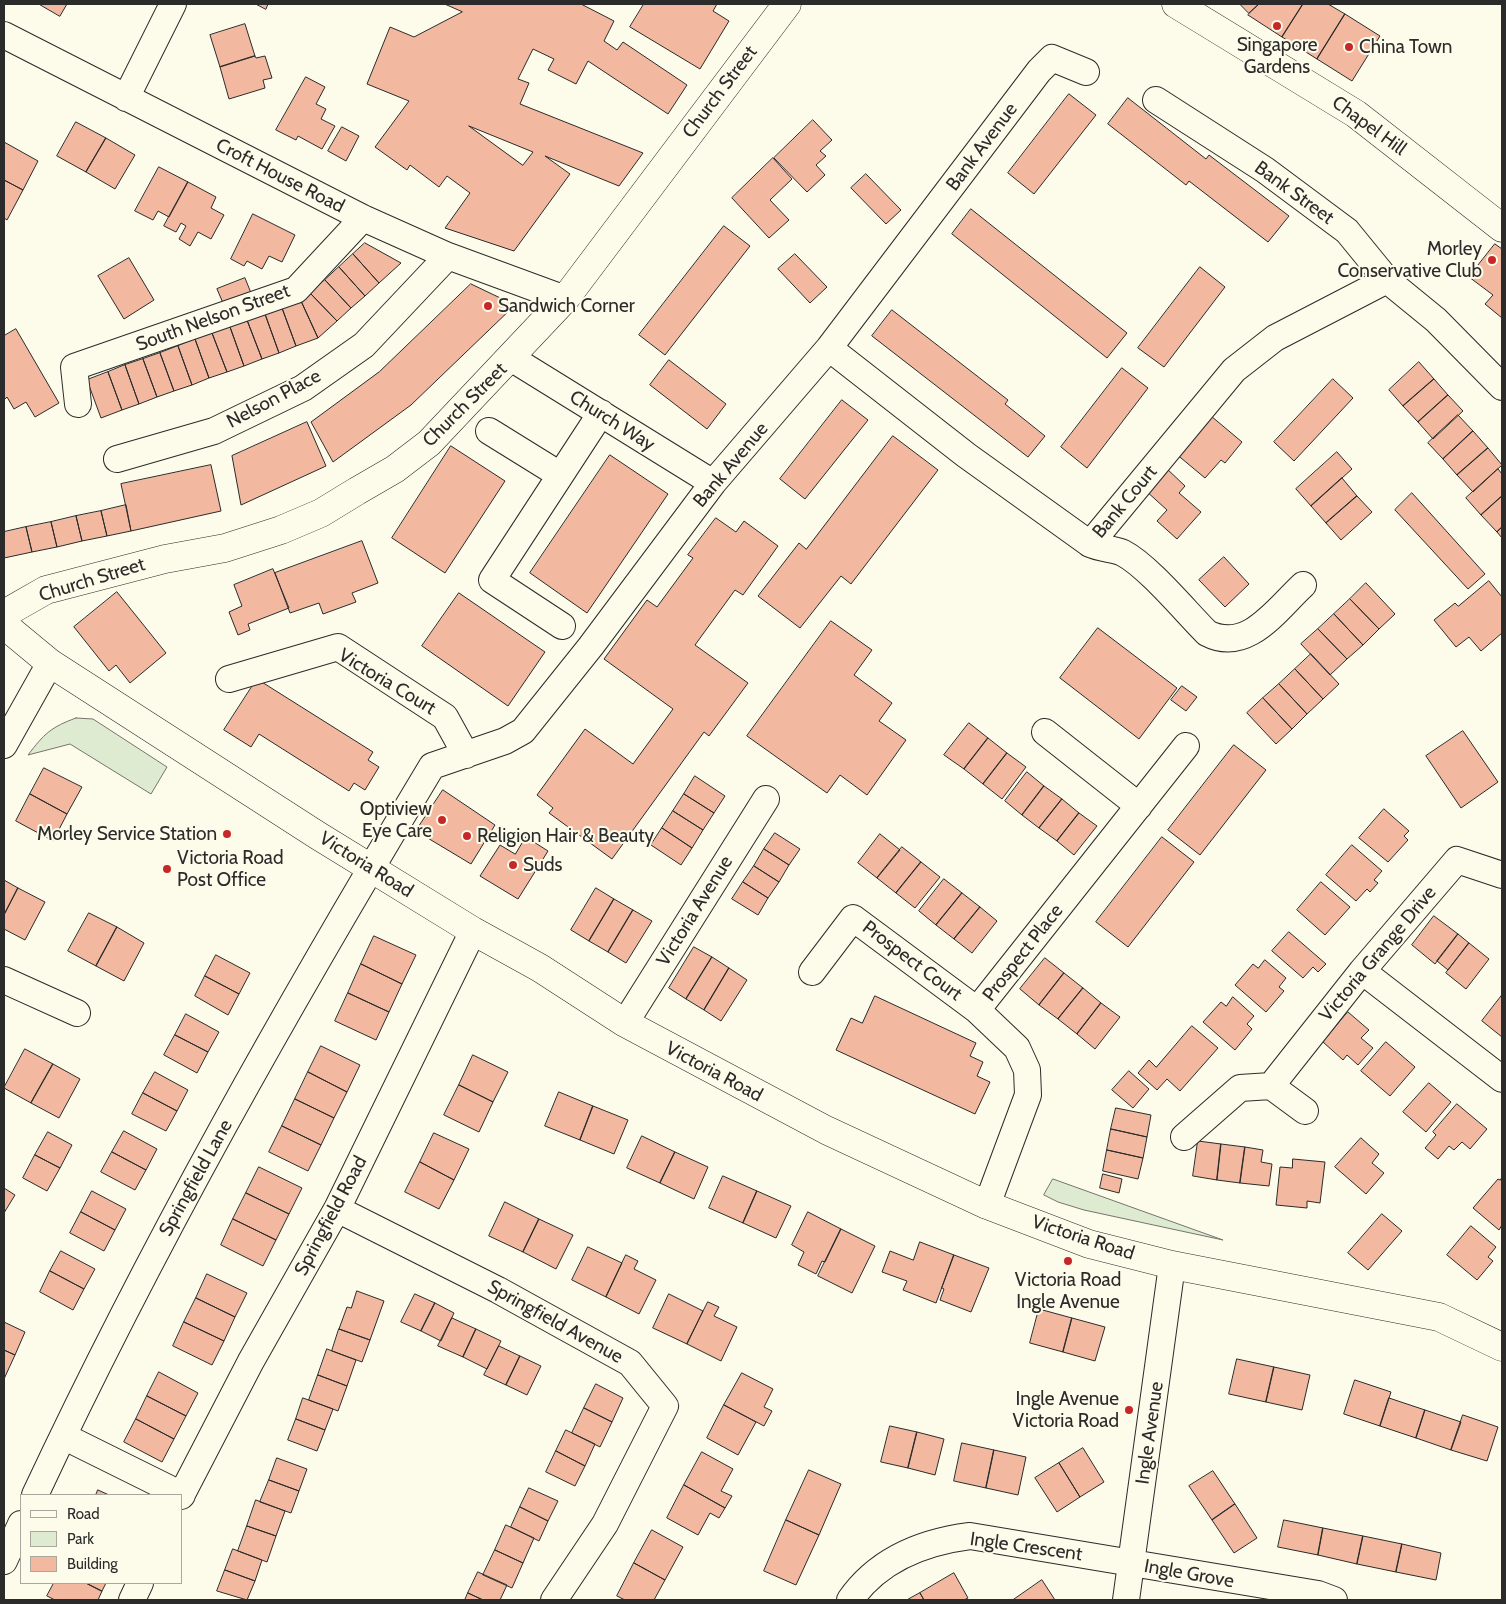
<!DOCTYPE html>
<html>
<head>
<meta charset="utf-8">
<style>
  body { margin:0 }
  #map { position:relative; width:1506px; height:1604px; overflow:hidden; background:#fdfbea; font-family:Cabin,sans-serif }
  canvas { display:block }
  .frame { position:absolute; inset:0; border:5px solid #2b2b2b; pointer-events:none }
  .legend { position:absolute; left:20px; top:1494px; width:162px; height:90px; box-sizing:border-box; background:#fdfbea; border:1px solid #a9a89e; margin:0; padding:6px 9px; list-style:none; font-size:15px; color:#2b2b2b }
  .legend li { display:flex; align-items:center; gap:10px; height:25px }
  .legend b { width:25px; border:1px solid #a9a89e }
</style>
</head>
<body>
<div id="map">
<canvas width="1506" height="1604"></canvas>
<div class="frame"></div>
<ul class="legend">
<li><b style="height:6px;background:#fdfbea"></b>Road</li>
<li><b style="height:14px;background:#deebd1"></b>Park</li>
<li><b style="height:14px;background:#f2b8a0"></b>Building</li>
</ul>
</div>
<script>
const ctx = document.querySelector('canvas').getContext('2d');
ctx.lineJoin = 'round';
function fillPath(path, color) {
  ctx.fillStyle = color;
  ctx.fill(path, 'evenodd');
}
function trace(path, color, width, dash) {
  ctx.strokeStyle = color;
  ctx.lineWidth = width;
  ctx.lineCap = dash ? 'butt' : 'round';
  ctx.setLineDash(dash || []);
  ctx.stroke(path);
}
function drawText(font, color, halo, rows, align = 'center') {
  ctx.font = font + ' Cabin,sans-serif';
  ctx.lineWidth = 4;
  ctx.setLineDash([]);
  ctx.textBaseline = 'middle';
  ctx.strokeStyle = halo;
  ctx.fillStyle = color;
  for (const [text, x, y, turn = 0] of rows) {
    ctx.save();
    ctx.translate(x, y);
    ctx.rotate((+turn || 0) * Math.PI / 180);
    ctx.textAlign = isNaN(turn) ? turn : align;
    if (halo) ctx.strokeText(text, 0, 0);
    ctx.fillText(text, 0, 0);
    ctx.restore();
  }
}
const green = new Path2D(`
  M76,718L93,719L167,767L151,794L70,744L28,755C44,734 51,727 76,718Z
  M1053,1179L1223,1240L1084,1210L1058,1202L1044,1195Z`);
fillPath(green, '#deebd1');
trace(green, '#74746e', 1);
const building = new Path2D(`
  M39,4H67L60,16Z
  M256,4H268L266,9Z
  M445,4H581L614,21L604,41L617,50L623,42L687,85L668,114L588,61L576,84L548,70L554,59L533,49L518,79L529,83L520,104L643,153L619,186L545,156L570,174L514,251L445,228L470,193L447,176L439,187L410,165L407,170L375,147L409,101L367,84L390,27L414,37L462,12ZM469,126L533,152L523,165Z
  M644,4H717L713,11L729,21L700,69L630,27Z
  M1240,4H1259L1249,13Z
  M1259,4H1303L1282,37L1248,15Z
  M1303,4H1328L1345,14L1317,59L1282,37Z
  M1345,14L1380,36L1352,81L1317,59Z
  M245,24L255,56L220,67L210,35Z
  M255,56L256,58L265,56L272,78L263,80L265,88L229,99L220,67Z
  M306,77L325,87L316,104L326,109L321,119L335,126L322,149L298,136L296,140L276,130Z
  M1069,94L1096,115L1034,194L1008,173Z
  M1128,98L1206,159L1209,155L1289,216L1268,242L1189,181L1186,185L1108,124Z
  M813,120L832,140L820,151L826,156L816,165L825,175L807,192L774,158Z
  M76,122L106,138L86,172L57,156Z
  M342,127L359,136L346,161L328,151Z
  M106,138L135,155L115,189L86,172Z
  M4,142L38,161L23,190L4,180Z
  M773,158L792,179L770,200L789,220L769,238L732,198Z
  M159,167L188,182L169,217L158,211L153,220L135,211Z
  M866,174L901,210L886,224L851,188Z
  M4,180L23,190L7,220L4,218Z
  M188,182L216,197L211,208L224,215L211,239L198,232L190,246L179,239L186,226L181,223L176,232L164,226Z
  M971,209L1127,333L1107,358L952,234Z
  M253,214L295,235L282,262L269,256L262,269L247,261L244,266L231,259Z
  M724,226L750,246L665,355L639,335Z
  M365,243L401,263L379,283L353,254Z
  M1495,244L1502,249V318L1485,304L1493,295L1469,277Z
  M353,254L379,283L365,296L339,267Z
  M795,254L827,287L810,303L778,269Z
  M129,258L154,300L124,319L98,276Z
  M339,267L365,296L351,308L325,280Z
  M1200,267L1225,287L1164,367L1138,348Z
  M245,278L251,293L223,303L217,289Z
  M325,280L351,308L337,321L310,293Z
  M471,284L515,305L411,405L333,462L311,422L379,372Z
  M310,293L337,321L318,338L301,301Z
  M301,301L318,338L296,346L282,308Z
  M282,308L296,346L279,353L265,314Z
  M892,310L1008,400L1005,404L1045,436L1028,457L872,336Z
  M265,314L279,353L262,359L247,320Z
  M247,320L262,359L244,366L230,327Z
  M230,327L244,366L227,372L212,333Z
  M16,329L59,403L35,417L26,402L14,409L7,397L4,400V336Z
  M212,333L227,372L209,378L195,339Z
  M195,339L209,378L192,385L178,346Z
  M178,346L192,385L174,391L160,353Z
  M160,353L174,391L157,397L143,359Z
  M143,359L157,397L139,404L125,365Z
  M669,360L726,404L707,429L650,385Z
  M1419,362L1434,379L1403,406L1389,390Z
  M125,365L139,404L122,410L108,372Z
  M1122,368L1148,388L1087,468L1061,447Z
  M108,372L122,410L101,418L87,380Z
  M1333,379L1353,398L1294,461L1274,442Z
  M1434,379L1448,395L1418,422L1403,406Z
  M1448,395L1463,411L1433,439L1418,422Z
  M842,400L868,420L805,499L780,479Z
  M1458,415L1473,431L1443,459L1428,443Z
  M1211,416L1242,442L1225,463L1221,460L1205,478L1175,453Z
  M307,422L326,466L241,505L232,456Z
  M1473,431L1488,448L1457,475L1443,459Z
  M893,436L938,470L851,584L841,576L800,628L758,596L799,543L806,549Z
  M451,446L505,481L445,573L392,538Z
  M1488,448L1502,465L1473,492L1457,475Z
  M1337,452L1352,469L1311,506L1296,489Z
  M610,455L668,494L587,613L530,573Z
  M211,465L221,511L131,531L121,484Z
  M1165,467L1185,486L1179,493L1201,512L1177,539L1157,521L1167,510L1145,490Z
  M1498,469L1502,474V496L1481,515L1466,498Z
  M1342,478L1357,496L1326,523L1311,506Z
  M1412,493L1485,574L1468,589L1395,510Z
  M1357,496L1372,512L1341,540L1326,523Z
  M1502,496V527L1497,532L1481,515Z
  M126,505L131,531L107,536L101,511Z
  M101,511L107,536L82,541L76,516Z
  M76,516L82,541L57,547L51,522Z
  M716,518L736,532L744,521L778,546L743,595L735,590L695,645L748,683L709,736L704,732L612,859L549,813L553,808L537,795L585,729L633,764L673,709L604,659L647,600L657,607L693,558L688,555Z
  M51,522L57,547L32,552L26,527Z
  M26,527L32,552L4,558V532Z
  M1502,527V538L1497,532Z
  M362,541L378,583L352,593L356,602L323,614L319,603L290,613L275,573Z
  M1224,557L1249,584L1225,607L1199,580Z
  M273,569L289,608L248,624L250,630L238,635L229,612L242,606L234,585Z
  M1489,581L1502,597V633L1481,651L1469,637L1456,647L1434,620L1455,603L1458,606Z
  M1366,583L1395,614L1379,629L1350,599Z
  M117,592L166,653L130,683L116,665L109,671L74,627Z
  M459,593L545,652L508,706L422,646Z
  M1350,599L1379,629L1363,645L1334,614Z
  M1334,614L1363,645L1347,659L1318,629Z
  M831,621L872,650L854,675L892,703L879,721L906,740L867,795L840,775L827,793L747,736Z
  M1098,628L1177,688L1139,739L1060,678Z
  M1318,629L1347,659L1330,675L1301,644Z
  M1311,654L1339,684L1323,699L1295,669Z
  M1295,669L1323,699L1307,714L1279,684Z
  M257,679L373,752L368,760L379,767L365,790L354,783L349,791L259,734L251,747L224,730Z
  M1279,684L1307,714L1292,729L1263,698Z
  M1182,686L1197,697L1186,711L1171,700Z
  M1263,698L1292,729L1276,744L1247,713Z
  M969,723L988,738L964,769L944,755Z
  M1463,731L1498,782L1461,808L1426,756Z
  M988,738L1007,753L983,784L964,769Z
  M1234,745L1266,770L1200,855L1168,830Z
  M1007,753L1026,767L1002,799L983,784Z
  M44,768L82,787L67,814L30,794Z
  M1027,772L1044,786L1022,815L1005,801Z
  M695,776L725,796L714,813L684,794Z
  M1044,786L1062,799L1039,828L1022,815Z
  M443,790L495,825L471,864L416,831Z
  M30,794L67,814L53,841L16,821Z
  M684,794L714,813L703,830L673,811Z
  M1062,799L1079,813L1057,841L1039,828Z
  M1384,809L1409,831L1404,836L1408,840L1388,862L1359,838Z
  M673,811L703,830L692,848L662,828Z
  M1079,813L1097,826L1074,855L1057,841Z
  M662,828L692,848L681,865L651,845Z
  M775,833L800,849L789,865L764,849Z
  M880,834L900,850L877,878L858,863Z
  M526,837L548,851L518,899L480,876L500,845L515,854Z
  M1162,837L1194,862L1128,947L1096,922Z
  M1352,845L1382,871L1374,880L1378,883L1370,892L1367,889L1356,901L1326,875Z
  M902,847L921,862L896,893L877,878Z
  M764,849L789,865L779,882L754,866Z
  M921,862L940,877L915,908L896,893Z
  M754,866L779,882L768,898L743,882Z
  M944,879L962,893L936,925L919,911Z
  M4,880L18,888L4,915Z
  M743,882L768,898L758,915L732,899Z
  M1321,882L1350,907L1325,935L1297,910Z
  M18,888L45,902L25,940L4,929V915Z
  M596,888L614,899L589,941L571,930Z
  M962,893L980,907L954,939L936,925Z
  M614,899L633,910L608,952L589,941Z
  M980,907L997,921L972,953L954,939Z
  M633,910L652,921L626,963L608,952Z
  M89,913L117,927L96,966L68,951Z
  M1434,916L1458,934L1435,964L1412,945Z
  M117,927L144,943L124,981L96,966Z
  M1289,932L1326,964L1318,972L1313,967L1303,978L1272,951Z
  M1458,934L1469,943L1448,970L1437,961Z
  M374,936L416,955L402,984L361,964Z
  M1469,943L1489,959L1466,989L1446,973Z
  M694,947L712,957L686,999L669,988Z
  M216,955L250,973L239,994L205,976Z
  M712,957L729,968L704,1010L686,999Z
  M1045,958L1064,973L1039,1005L1020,989Z
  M1265,960L1286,978L1279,987L1284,991L1266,1012L1235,985L1253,964L1258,968Z
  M361,964L402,984L389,1012L348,993Z
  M729,968L747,980L721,1021L704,1010Z
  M1064,973L1083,988L1058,1019L1039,1005Z
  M205,976L239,994L228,1015L195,996Z
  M1083,988L1101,1003L1077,1034L1058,1019Z
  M348,993L389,1012L376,1040L335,1021Z
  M1502,995V1037L1482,1021Z
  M875,996L976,1043L970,1056L983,1062L977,1076L990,1082L975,1114L836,1050L851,1018L862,1023Z
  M1233,997L1254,1016L1247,1024L1252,1029L1235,1050L1203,1022L1221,1002L1226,1006Z
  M1101,1003L1120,1017L1095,1049L1077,1034Z
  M1348,1012L1369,1030L1361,1038L1373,1048L1358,1065L1347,1055L1343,1060L1323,1042Z
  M186,1014L219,1032L208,1052L175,1035Z
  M1192,1026L1218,1048L1180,1091L1167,1079L1157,1090L1138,1073L1149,1060L1156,1067Z
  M175,1035L208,1052L197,1073L164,1055Z
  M1386,1042L1415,1067L1390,1096L1361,1071Z
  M321,1046L360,1065L347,1092L308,1072Z
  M25,1049L53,1064L31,1103L4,1088Z
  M473,1055L508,1072L493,1102L459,1085Z
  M53,1064L80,1079L59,1118L31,1103Z
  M1129,1071L1149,1089L1133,1108L1112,1090Z
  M155,1072L188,1090L177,1111L143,1093Z
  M308,1072L347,1092L334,1118L295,1099Z
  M1429,1083L1451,1102L1426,1132L1403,1112Z
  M459,1085L493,1102L479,1132L444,1115Z
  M559,1092L593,1106L580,1140L545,1126Z
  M143,1093L177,1111L166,1131L132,1114Z
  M295,1099L334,1118L321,1145L282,1126Z
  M1457,1104L1487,1129L1470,1149L1462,1142L1454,1150L1449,1146L1438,1159L1425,1148L1436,1135L1433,1132Z
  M593,1106L628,1120L614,1154L580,1140Z
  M1116,1108L1151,1115L1147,1137L1111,1129Z
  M282,1126L321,1145L308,1171L269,1152Z
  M1111,1129L1147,1137L1143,1158L1107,1150Z
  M124,1131L157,1149L146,1170L112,1152Z
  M48,1132L72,1145L60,1168L35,1155Z
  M434,1133L469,1149L454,1180L420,1162Z
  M642,1136L675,1152L660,1183L627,1168Z
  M1361,1138L1379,1154L1372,1163L1384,1173L1366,1194L1335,1167Z
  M1198,1141L1221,1144L1217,1180L1193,1176Z
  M1221,1144L1245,1147L1240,1183L1217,1180Z
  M1245,1147L1263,1150L1261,1162L1272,1164L1269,1186L1240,1183Z
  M1107,1150L1143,1158L1138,1179L1103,1171Z
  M112,1152L146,1170L135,1190L101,1172Z
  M675,1152L708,1167L694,1199L660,1183Z
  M35,1155L60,1168L47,1191L23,1178Z
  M1293,1159L1325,1162L1320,1203L1307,1201V1208L1276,1205L1280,1167L1292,1168Z
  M420,1162L454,1180L439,1209L405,1192Z
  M259,1167L302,1188L289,1214L246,1193Z
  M1103,1174L1122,1179L1119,1193L1100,1188Z
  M723,1176L757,1191L743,1223L709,1208Z
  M1502,1177V1225L1499,1230L1473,1208L1498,1179L1500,1180Z
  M4,1188L15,1195L4,1213Z
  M92,1191L126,1209L115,1230L81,1212Z
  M757,1191L791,1206L776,1238L743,1223Z
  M246,1193L289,1214L276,1240L233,1219Z
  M505,1202L539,1219L523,1252L489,1236Z
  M81,1212L115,1230L104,1251L70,1233Z
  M808,1212L841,1229L825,1262L822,1261L816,1274L798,1265L804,1252L792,1245Z
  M1382,1214L1402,1231L1368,1270L1348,1253Z
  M233,1219L276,1240L263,1266L221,1245Z
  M539,1219L573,1235L556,1269L523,1252Z
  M1471,1226L1496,1247L1488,1257L1493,1261L1477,1280L1447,1255Z
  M841,1229L875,1246L852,1293L818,1276Z
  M920,1242L954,1255L936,1303L903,1290L907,1281L882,1272L890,1251L913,1260Z
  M588,1247L622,1263L606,1297L572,1280Z
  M61,1251L95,1269L84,1289L50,1271Z
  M626,1255L638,1261L634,1269L656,1280L639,1314L606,1297Z
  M954,1255L989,1268L971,1312L940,1300L944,1289L942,1288Z
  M50,1271L84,1289L73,1310L40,1292Z
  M207,1274L247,1293L235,1317L196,1298Z
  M357,1291L384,1301L370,1340L339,1329L347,1307L351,1308Z
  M415,1294L435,1303L421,1331L401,1322Z
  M669,1294L703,1311L687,1344L653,1328Z
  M196,1298L235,1317L224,1341L184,1322Z
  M708,1302L719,1307L714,1316L737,1327L721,1361L687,1344Z
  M435,1303L454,1313L441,1341L421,1331Z
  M1039,1309L1072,1318L1063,1352L1030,1343Z
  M452,1318L476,1329L463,1357L438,1346Z
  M1072,1318L1105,1327L1095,1361L1063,1352Z
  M4,1322L25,1332L15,1355L4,1350Z
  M184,1322L224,1341L212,1365L173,1346Z
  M339,1329L370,1340L362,1362L332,1351Z
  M476,1329L501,1341L487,1369L463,1357Z
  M499,1346L520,1356L506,1385L484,1375Z
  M327,1349L356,1360L347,1386L318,1375Z
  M4,1350L15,1355L4,1379Z
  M520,1356L541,1366L527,1395L506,1385Z
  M1237,1359L1274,1367L1266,1402L1229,1394Z
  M1274,1367L1310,1375L1302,1410L1266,1402Z
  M159,1372L198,1393L186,1416L147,1396Z
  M742,1373L773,1389L764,1407L772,1411L764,1426L724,1405Z
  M318,1375L347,1386L338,1411L309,1400Z
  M1355,1380L1391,1392L1380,1426L1344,1414Z
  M596,1384L623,1398L612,1422L584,1408Z
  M147,1396L186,1416L174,1439L136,1419Z
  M303,1398L333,1409L325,1430L296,1419Z
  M1389,1398L1425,1410L1416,1438L1380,1426Z
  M724,1405L756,1422L738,1455L707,1438Z
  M584,1408L612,1422L600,1447L572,1433Z
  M1425,1410L1461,1422L1451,1450L1416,1438Z
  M1463,1415L1498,1427L1487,1461L1451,1450Z
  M136,1419L174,1439L162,1462L124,1442Z
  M296,1419L325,1430L317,1451L288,1440Z
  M890,1426L917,1432L908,1468L881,1462Z
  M566,1430L595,1444L585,1466L556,1451Z
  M917,1432L944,1439L935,1475L908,1468Z
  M962,1443L994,1450L986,1488L954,1481Z
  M1083,1448L1104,1482L1080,1497L1059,1463Z
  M994,1450L1026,1457L1018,1495L986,1488Z
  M556,1451L585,1466L575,1486L546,1472Z
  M702,1452L733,1469L721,1491L732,1496L725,1508L684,1485Z
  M277,1458L307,1469L299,1491L269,1480Z
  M1059,1463L1080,1497L1057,1512L1035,1478Z
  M809,1470L841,1484L819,1535L786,1520Z
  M1213,1471L1235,1504L1212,1520L1189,1486Z
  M269,1480L299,1491L291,1513L260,1502Z
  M684,1485L725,1508L719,1518L710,1513L698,1535L667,1518Z
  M529,1488L558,1501L548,1521L520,1507Z
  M98,1490L109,1495H96Z
  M256,1500L285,1511L276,1536L247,1526Z
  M1235,1504L1257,1538L1234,1553L1212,1520Z
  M520,1507L548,1521L539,1541L511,1527Z
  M786,1520L819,1535L796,1585L764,1571Z
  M1284,1520L1323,1528L1318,1555L1278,1547Z
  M506,1525L534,1538L523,1563L495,1550Z
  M247,1526L276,1536L267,1562L238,1551Z
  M1323,1528L1363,1536L1357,1564L1318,1555Z
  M652,1530L683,1547L665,1580L634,1563Z
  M1363,1536L1402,1544L1396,1572L1357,1564Z
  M1402,1544L1441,1553L1436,1580L1396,1572Z
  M233,1549L262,1560L255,1581L225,1570Z
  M495,1550L523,1563L512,1588L483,1575Z
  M634,1563L665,1580L654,1600H625L617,1596Z
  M225,1570L255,1581L247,1600L217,1591Z
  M478,1572L507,1585L500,1600H483L468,1593Z
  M954,1573L968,1598L964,1600H924L920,1593Z
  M1042,1580L1055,1600H1013Z
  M54,1583H86L102,1591L98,1600H55L47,1596Z
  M86,1583H106L102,1591Z
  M468,1593L483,1600H465Z
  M920,1593L924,1600H907Z`);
fillPath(building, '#f2b8a0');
trace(building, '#2b2b2b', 1);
const street = new Path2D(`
  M4,35L363,218L448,256L565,299
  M126,98L173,4
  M1156,100L1265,170L1347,231L1387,280L1436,320L1502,387
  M829,348L966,455L1090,544L1234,370L1275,338L1387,280
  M511,358L713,483
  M78,404L74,367L296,290L363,218
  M489,431L560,475
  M117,459L214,431L303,388L364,345L448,256
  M1090,544C1101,549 1115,549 1123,553C1148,566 1185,611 1207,633C1247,654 1276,610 1303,585
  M562,626L492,580L601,413
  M229,679L338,647L445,717L466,755
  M1045,732L1139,806
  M4,745L50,663
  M1362,971L1502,1079
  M812,972L853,918L977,1010L1017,1048L1027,1070L1028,1095L987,1205
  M4,980L77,1013
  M977,1010L1186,746
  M625,1023L766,799
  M1271,1086L1305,1111
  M1184,1137L1240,1088L1271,1086L1362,971L1457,860L1502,875
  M337,1209L498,1290L630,1363L665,1406L605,1524L554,1600
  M63,1436L182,1495
  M35,1495C152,1245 289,1004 432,766L505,741L523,731L591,646L713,483L829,348L1039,71L1052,58L1086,72
  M181,1496L251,1361L337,1209L473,931
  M4,1561L21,1524
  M132,1600L140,1583
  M850,1600C878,1560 923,1542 970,1536L1318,1594L1334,1600
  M1126,1600L1172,1265`);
const secondary = new Path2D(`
  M1176,4L1356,114L1502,228
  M4,614L46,590L165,559L225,548L281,530L321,513L357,491L395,469L429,443L565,299L787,4`);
const primary = new Path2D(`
  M4,625L50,663L317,835L473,931L540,968L625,1023L826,1130L987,1205L1089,1244L1172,1265L1439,1317L1502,1347`);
trace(street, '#2b2b2b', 28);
trace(secondary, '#2b2b2b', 29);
trace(primary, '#2b2b2b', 29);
trace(street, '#fdfbea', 26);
trace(secondary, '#fdfbea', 28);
trace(primary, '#fdfbea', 28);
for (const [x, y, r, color] of [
  [1277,26,5,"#c62828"],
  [1349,47,5,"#c62828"],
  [1492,260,5,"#c62828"],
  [488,306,5,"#c62828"],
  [442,820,5,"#c62828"],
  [227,834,5,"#c62828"],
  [467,836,5,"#c62828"],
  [513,865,5,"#c62828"],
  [167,869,5,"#c62828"],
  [1068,1261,5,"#c62828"],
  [1129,1410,5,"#c62828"]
]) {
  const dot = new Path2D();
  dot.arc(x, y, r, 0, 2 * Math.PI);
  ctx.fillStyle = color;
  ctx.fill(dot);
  trace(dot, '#fdfbea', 2);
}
drawText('19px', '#2b2b2b', '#fdfbea', [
  ["Singapore",1277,45,"center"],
  ["Gardens",1277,67,"center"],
  ["China Town",1359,47],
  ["Morley",1482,249,"right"],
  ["Conservative Club",1482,271,"right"],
  ["Sandwich Corner",498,306],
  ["Optiview",432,809,"right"],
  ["Eye Care",432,831,"right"],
  ["Morley Service Station",217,834,"right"],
  ["Religion Hair & Beauty",477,836],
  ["Victoria Road",177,858],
  ["Post Office",177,880],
  ["Suds",523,865],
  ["Victoria Road",1068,1280,"center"],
  ["Ingle Avenue",1068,1302,"center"],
  ["Ingle Avenue",1119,1399,"right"],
  ["Victoria Road",1119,1421,"right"]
], 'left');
drawText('19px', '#2b2b2b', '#fdfbea', [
  ["Church Street",720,92,-53],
  ["Chapel Hill",1369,126,36],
  ["Bank Avenue",982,147,-53],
  ["Croft House Road",280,176,27],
  ["Bank Street",1294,193,36],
  ["South Nelson Street",213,318,-20],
  ["Nelson Place",274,399,-28],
  ["Church Street",465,405,-45],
  ["Church Way",612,421,32],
  ["Bank Avenue",731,465,-50],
  ["Bank Court",1125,502,-50],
  ["Church Street",92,580,-17],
  ["Victoria Court",387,682,31],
  ["Victoria Road",366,865,32],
  ["Victoria Avenue",695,911,-58],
  ["Prospect Place",1023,953,-52],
  ["Victoria Grange Drive",1378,954,-50],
  ["Prospect Court",912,961,37],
  ["Victoria Road",714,1072,28],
  ["Springfield Lane",196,1178,-61],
  ["Springfield Road",331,1216,-62],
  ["Victoria Road",1083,1238,18],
  ["Springfield Avenue",555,1322,29],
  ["Ingle Avenue",1150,1433,-82],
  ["Ingle Crescent",1026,1547,8],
  ["Ingle Grove",1189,1574,10]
]);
</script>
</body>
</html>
